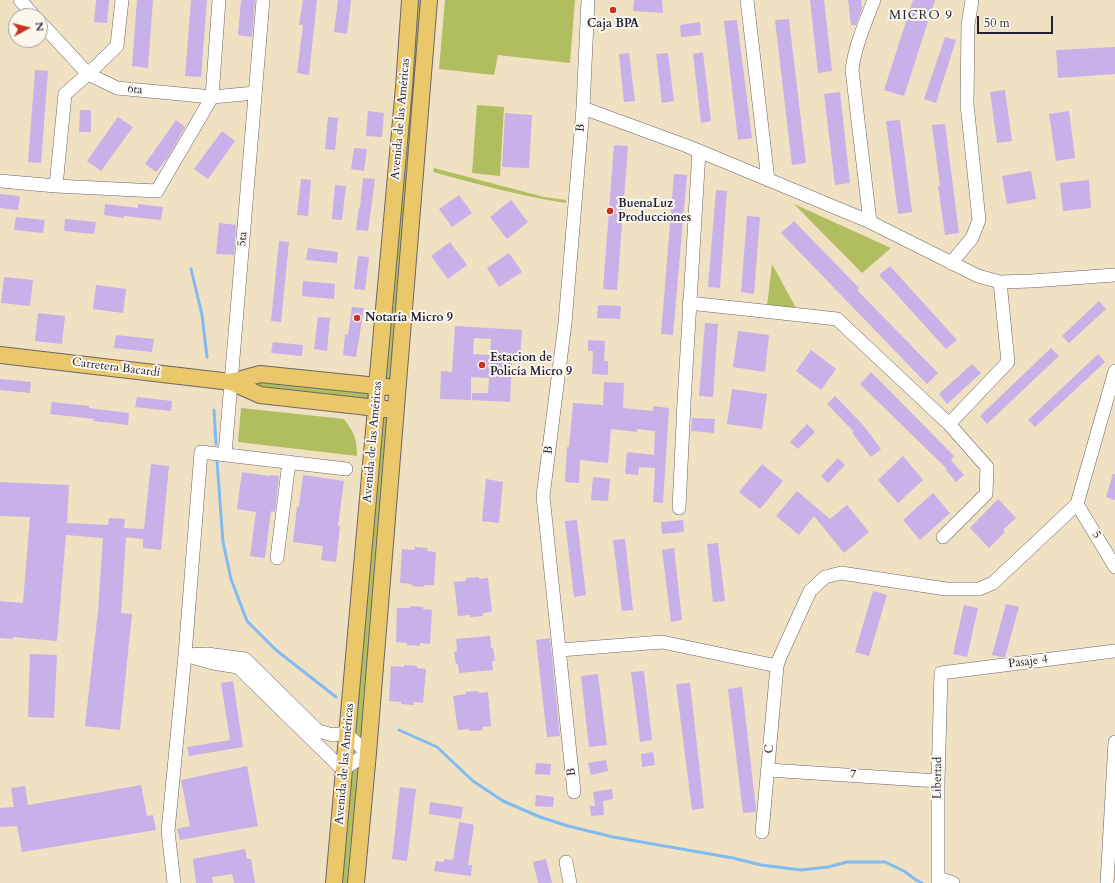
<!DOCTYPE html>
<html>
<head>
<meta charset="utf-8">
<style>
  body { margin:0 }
  #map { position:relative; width:1115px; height:883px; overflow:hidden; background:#efe1c2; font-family:Cardo,serif }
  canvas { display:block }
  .north { position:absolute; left:8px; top:8px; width:40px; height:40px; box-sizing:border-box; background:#fbf7ec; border:1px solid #a4a2a5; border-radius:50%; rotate:83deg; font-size:11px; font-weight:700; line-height:16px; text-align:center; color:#22223b }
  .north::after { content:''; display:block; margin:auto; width:14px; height:18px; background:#c8321e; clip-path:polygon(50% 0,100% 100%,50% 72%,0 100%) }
  .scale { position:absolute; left:977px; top:16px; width:76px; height:18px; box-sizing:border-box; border:2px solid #22223b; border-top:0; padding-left:5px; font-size:12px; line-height:14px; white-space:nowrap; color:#22223b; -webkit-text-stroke:3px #fbf7ec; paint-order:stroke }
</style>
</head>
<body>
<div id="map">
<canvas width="1115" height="883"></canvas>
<div class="north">N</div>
<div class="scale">50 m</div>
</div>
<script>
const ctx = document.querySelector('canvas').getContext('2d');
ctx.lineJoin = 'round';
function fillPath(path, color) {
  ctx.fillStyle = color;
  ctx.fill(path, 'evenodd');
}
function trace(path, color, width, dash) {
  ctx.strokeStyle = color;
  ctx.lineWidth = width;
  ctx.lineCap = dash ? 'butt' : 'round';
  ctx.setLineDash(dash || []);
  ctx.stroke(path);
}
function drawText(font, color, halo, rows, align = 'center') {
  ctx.font = font + ' Cardo,serif';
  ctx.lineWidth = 4;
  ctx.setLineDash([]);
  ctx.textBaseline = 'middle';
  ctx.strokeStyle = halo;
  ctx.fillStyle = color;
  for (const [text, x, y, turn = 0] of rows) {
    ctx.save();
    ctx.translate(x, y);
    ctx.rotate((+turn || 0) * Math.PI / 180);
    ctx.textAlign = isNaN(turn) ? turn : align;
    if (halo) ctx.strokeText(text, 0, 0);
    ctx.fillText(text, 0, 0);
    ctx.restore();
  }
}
fillPath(new Path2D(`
  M416,0H423L391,380L384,379Z
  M445,0H575L570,63L498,55L494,75L439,69Z
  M477,105L504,107L500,176L472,173Z
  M434,168L544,197L566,200V203C521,196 477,184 433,172Z
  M794,204L891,248L862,273Z
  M772,264L796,308L767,306Z
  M262,381L370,392V400L262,388L251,384Z
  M241,408L344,419C354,432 357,439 357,456L238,442Z
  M382,415H389L363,742L354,734Z
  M361,764L350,883H340L351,770Z`), '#b0be60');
trace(new Path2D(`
  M191,269L202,315L207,357
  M214,410L216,444
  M217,461L223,542L231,579L247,621L276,650L336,697
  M399,730L437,747L473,781L503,801L540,817L568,826L613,837L733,858L761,865L801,870L828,867L847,862H885L904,871L916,880L922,883`), '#81bbf2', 3);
fillPath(new Path2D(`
  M96,0H109L107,23L94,22Z
  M137,0H153L148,68L132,66Z
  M191,0H207L201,77L185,76Z
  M241,0H255L252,37L238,35Z
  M303,0H317L309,75L297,73L303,25H299Z
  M338,0H351L347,34L334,32Z
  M634,0H662L663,13L633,11Z
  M810,0H824L832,71L818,73Z
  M848,0H861L862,9L856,25H851Z
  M913,0H935L904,96L884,90Z
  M789,19L806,163L792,165L775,20Z
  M737,20L752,138L738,140L724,21Z
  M700,22L701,35L681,37L680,25Z
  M945,37L956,40L936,103L924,99Z
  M1115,47V74L1058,78L1056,50Z
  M703,52L711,121L701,123L693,54Z
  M629,53L635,101L624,102L619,54Z
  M668,53L674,101L662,103L656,54Z
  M35,70L48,71L41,163L28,162Z
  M1005,90L1012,141L997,143L990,92Z
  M840,92L850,183L835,185L824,94Z
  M80,110H91V132H79Z
  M368,111L384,113L382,137L366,136Z
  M1069,111L1075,158L1056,161L1049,114Z
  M505,113L532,115L529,168L502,167Z
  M118,117L133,127L101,171L87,161Z
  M328,117L338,118L335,150L325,149Z
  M176,120L185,127L168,157L156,172L145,164Z
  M900,120L912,212L898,214L886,121Z
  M945,124L959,233L945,235L938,186H940L932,125Z
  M222,131L235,141L208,179L194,169Z
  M614,145L628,146L617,290L603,289Z
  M354,148L367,149L364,171L351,169Z
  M1031,171L1036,199L1007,204L1002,176Z
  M674,174L687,175L673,335L661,334Z
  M363,178L375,179L368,231L356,230L359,207L360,208Z
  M301,179L311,180L308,216L297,215Z
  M1089,180L1091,208L1063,211L1060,183Z
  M335,185L346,186L342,220L332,219Z
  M716,190L727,191L720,288L708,287Z
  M0,194L20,196L18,210L0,208Z
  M459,195L472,213L452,227L439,209Z
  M511,200L528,222L507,239L490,217Z
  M105,204L138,208V204L163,207L161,220L124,216L123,218L104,215Z
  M747,216L760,217L754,294L741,292Z
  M16,217L45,220L43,233L14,230Z
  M65,219L96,222L94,234L64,231Z
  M794,221L859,288L857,290L938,373L927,384L781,233Z
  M219,223L236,225L234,255L216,254Z
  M279,241L289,242L281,322L271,321Z
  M450,242L467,265L448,279L431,256Z
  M308,248L338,252L337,263L306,260Z
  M509,253L522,272L499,287L487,268Z
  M358,256L369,257L365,290L354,289Z
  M890,266L957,340L946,349L879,275Z
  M4,277L33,280L30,306L1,303Z
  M303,281L335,284L334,299L302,296Z
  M96,285L126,289L123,313L93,309Z
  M1099,301L1106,309L1069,343L1062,336Z
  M598,305L621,306L620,319L597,318Z
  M352,307L364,308L356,357L343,355L345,334L348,335Z
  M38,313L65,316L62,344L35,341Z
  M318,317L330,318L327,351L314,349Z
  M705,323L718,324L713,397L699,396Z
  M455,326L522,330L520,359H512L510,402L472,400V393H488L489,378L471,377V400L440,399L441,371L452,372ZM474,338L491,339L490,355L473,354Z
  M738,331L769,335L765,372L733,367Z
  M116,335L154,339L152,352L114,348Z
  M588,340L605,341L604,361H608V375L592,374L593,351H588Z
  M273,342L303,345L302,356L271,353Z
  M1051,348L1059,356L987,424L980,416Z
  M811,350L836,369L821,390L796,371Z
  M1098,354L1105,362L1035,427L1028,420Z
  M972,364L981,373L947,404L939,394Z
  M871,372L954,456L951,460L964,475L956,482L946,470L947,469L860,384Z
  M0,379L31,382L30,393L0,390Z
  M604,382L624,383L623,408L653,411V406L669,408L663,503L653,502L655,468L639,467L638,475L625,474L627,452L654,455L655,431L637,429V432L611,429L608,463L580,460L579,483L565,482L567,447H569L573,403L603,405Z
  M732,389L767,394L762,429L727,424Z
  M835,396L863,425L881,449L871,457L852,433L854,432L827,404Z
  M137,397L172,401L171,411L135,407Z
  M52,402L89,406V408L129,413L128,425L94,421V419L50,414Z
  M692,418L715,419L714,433L691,431Z
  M807,424L815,432L798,449L790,442Z
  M903,456L923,480L898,503L878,480Z
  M838,458L845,465L828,483L821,476Z
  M151,464L169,466L161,550L143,548V539L126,537L121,613L132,614L120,730L85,726L98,611L103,538L66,535L57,641L13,637V639L0,638V601L23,603L30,517L0,516V482L69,485L67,523L108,525L109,518L125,519L124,528L144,529Z
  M762,464L783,481L760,509L739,492Z
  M242,472L269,476L270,475L279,476L275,512L271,511L265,558L250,556L256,512L237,509Z
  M1113,474H1115V500L1106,497Z
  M303,475L344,481L338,526H340L336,562L321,560L323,546L293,542L297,507H299Z
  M593,477L610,479L608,501L591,500Z
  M486,479L503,482L499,523L482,521Z
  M797,491L830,519L847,505L869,532L844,553L814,516L799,535L776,516Z
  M933,493L950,513L920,540L903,520Z
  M998,499L1016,518L1003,530L1005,532L989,548L970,528Z
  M577,520L586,595L574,597L565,521Z
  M683,520L684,532L662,534L661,522Z
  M625,539L633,610L622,611L613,540Z
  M718,543L725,601L713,602L707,544Z
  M415,547L428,548L427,551L436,552L434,585H424V587L411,586L412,584L400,583L402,549L414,550Z
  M674,548L682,620L671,622L662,550Z
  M479,577V579L488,578L492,612L483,613V616L470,617V615L458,616L454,582L466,581V578Z
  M873,591L887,595L869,656L855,652Z
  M1006,604L1019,607L1005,657H1001L992,655Z
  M964,605L978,608L967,657L953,654Z
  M410,606L423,607V609L432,610L430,644L420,643V646L407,645V643L396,642L397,608H410Z
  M490,636L491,648H493L495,661H492L493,670L459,673L458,664H456L454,652L457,651L456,639Z
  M550,638L560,736L547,737L536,640Z
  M30,654L57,655L54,718L28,717Z
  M404,665L417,666V668L426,669L423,703L414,702V705L401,704V702L389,701L391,666L404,667Z
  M644,671L652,740L640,742L631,672Z
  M598,674L607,745L589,747L581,676Z
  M233,681L243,747L189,756L187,747L230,740L221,683Z
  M690,683L704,808L692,810L676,684Z
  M742,687L756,809V812L743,813L728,689Z
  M478,691L479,693L488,692L491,726L482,727L483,730L470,731L469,729L458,730L453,696L466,694L465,692Z
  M653,752L655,765L642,767L641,754Z
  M606,760L608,771L591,775L588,763Z
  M536,763L551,764L550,775L535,774Z
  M247,766L258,826L180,840L177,829L190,826L181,780Z
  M141,785L147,816L153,815L156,830L22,852L17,826L0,827V808L14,807L11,788L25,786L28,805Z
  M400,787L416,789L407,861L392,859Z
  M612,789L613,799L603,801L604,815L591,816L590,806H595L593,792Z
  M536,795L554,797L553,807L535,806Z
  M430,802L463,807L461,819L429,814Z
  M459,822L474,825L468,865H472L471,876L434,871L436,861L444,862V859L453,860Z
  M245,849L247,859H251L255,883H234L232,874L212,877L213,883H196L193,859Z
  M546,859L552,883H538L533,862Z`), '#c8b0e9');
const minor = new Path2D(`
  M20,0L34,16
  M747,0L768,180
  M40,22L88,74L117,88L212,97L255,93
  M583,108L687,146L868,221L978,276L1000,282L1032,281L1115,275
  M0,181L56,186L157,191L212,97L219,0
  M56,186L65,94L88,74L117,46L122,0
  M870,222L852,70C855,46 865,23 874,0
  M951,263L972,238L979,220L967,104L968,25L972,0
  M689,303L837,319L949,424L987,467L986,494L943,537
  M949,424L1008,362L1000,282
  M225,454L263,0
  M1077,504L1115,567
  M679,508L684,402L699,151
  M277,558L289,462
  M560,650L662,642L777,666
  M207,654L245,659L318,731L333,735L345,733L368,753L345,768L338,765L238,667L213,663L185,655Z
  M768,770L938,781
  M574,792L543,496L565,323L583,108L588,0
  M762,832L777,666L780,657L810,591L825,577L841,573L946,589H979L993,583L1077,504L1115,371
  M566,862L570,883
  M938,878L953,883
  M174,883L168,831L185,655L201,452L346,469
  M938,883V781L941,673L1115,651
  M1107,883L1115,742`);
const major = new Path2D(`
  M0,355L231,382
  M386,409L260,395L231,382L260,374L387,387
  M334,883L376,408L377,386L404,87L410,0
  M356,883L368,753L429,0`);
trace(minor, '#6a656a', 14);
trace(major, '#6a656a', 18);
trace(minor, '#fff', 13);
trace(major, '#eac769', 16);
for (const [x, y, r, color] of [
  [613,10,4,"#c8321e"],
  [610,211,4,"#c8321e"],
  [357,318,4,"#c8321e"],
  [482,365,4,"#c8321e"]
]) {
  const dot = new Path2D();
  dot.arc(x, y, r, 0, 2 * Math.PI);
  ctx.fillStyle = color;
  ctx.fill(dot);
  trace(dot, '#fbf7ec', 1.5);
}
drawText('bold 12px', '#22223b', '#fbf7ec', [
  ["Caja BPA",613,24,"center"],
  ["BuenaLuz",618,204],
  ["Producciones",618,218],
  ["Notaría Micro 9",365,318],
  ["Estacion de",490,358],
  ["Policía Micro 9",490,372]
], 'left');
drawText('12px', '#22223b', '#fbf7ec', [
  ["6ta",135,90,5],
  ["Avenida de las Américas",401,119,-85],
  ["B",581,128,-85],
  ["5ta",243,239,-85],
  ["Carretera Bacardí",116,368,7],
  ["Avenida de las Américas",373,442,-85],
  ["B",549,450,-82],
  ["5",1096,535,59],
  ["Pasaje 4",1028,662,-7],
  ["C",770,749,-85],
  ["Avenida de las Américas",345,764,-85],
  ["B",572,772,-96],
  ["7",853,775,4],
  ["Libertad",938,778,-89]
]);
ctx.letterSpacing = '1px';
drawText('13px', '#22223b', '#fbf7ec', [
  ["MICRO 9",921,16]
]);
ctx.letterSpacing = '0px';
</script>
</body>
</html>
